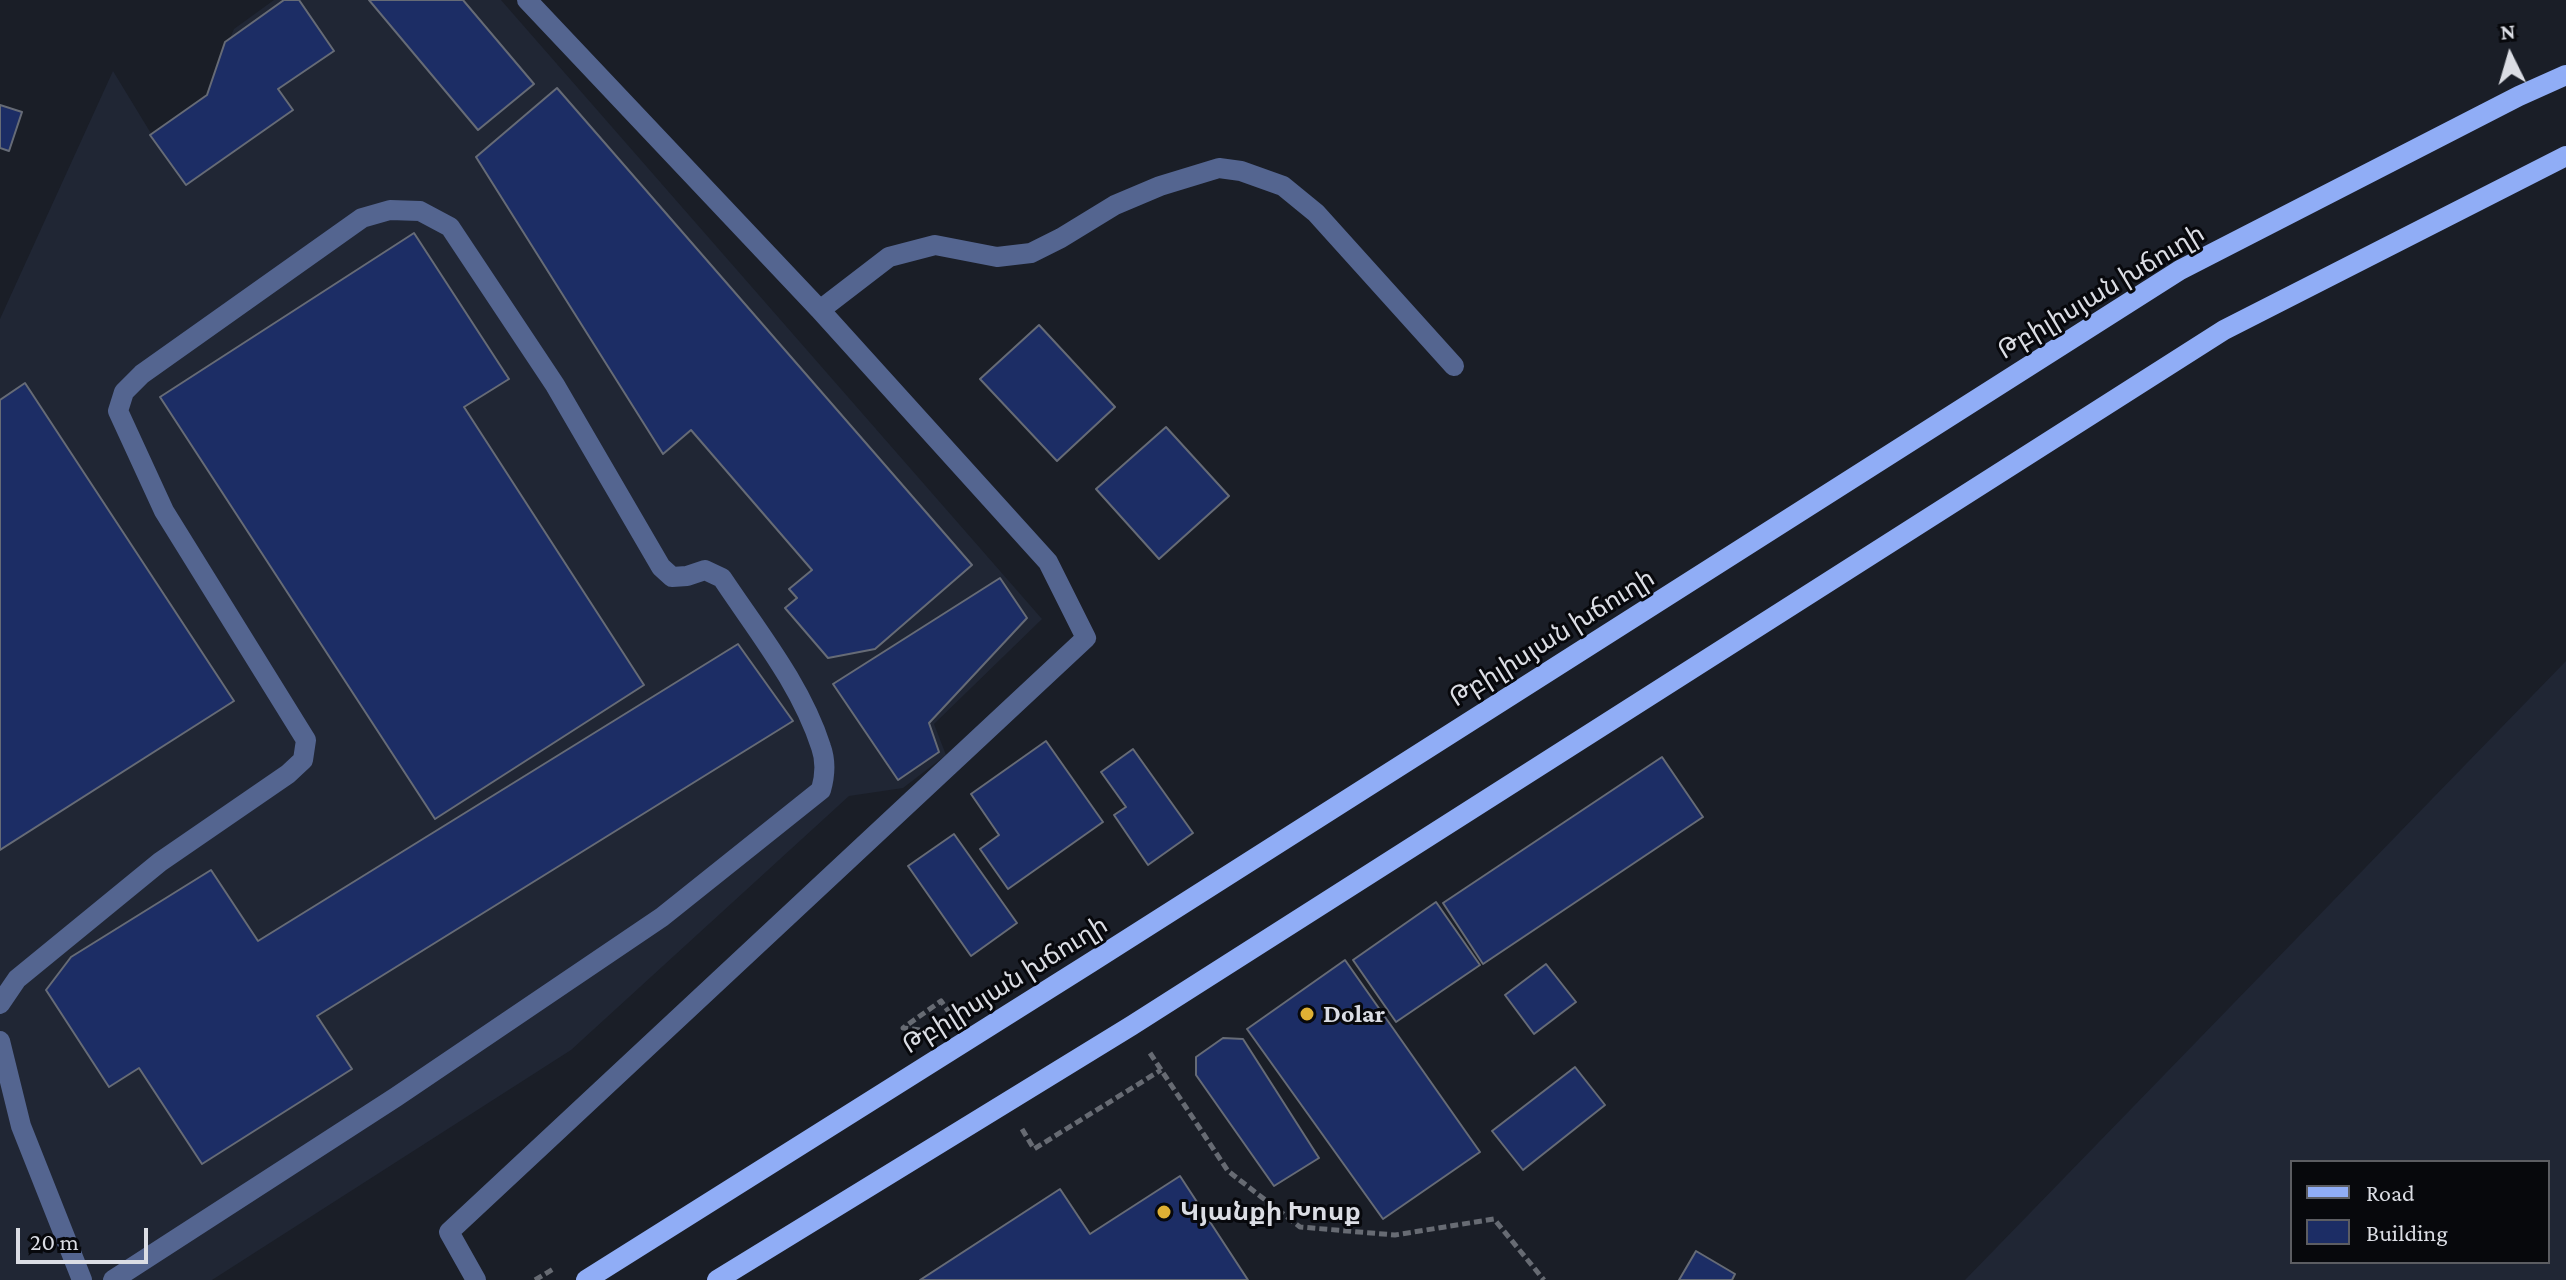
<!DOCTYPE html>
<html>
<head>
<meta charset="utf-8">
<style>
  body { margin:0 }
  #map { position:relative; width:2566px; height:1280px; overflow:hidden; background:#1a1e27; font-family:"Crimson Pro",serif }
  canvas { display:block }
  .legend { position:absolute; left:2290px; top:1160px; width:260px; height:104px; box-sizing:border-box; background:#07080c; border:2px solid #5c5d62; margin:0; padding:10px 14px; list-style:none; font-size:24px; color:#dbdde4 }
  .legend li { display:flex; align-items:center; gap:16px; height:40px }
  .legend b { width:40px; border:2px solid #5c5d62 }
  .north { position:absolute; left:2470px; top:16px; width:80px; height:80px; -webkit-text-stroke:6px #07080c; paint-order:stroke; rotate:355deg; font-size:22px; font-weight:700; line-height:32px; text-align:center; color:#dbdde4 }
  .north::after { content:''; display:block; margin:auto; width:28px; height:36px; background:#dbdde4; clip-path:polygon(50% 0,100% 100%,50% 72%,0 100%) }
  .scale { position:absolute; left:16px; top:1228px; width:132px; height:36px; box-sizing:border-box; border:4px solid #dbdde4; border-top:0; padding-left:10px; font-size:24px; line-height:28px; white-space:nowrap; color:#dbdde4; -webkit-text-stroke:6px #07080c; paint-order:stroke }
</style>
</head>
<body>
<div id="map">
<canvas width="2566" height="1280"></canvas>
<ul class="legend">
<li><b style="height:10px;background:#90adf6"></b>Road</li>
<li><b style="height:22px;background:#1c2d65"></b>Building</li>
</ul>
<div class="north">N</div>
<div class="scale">20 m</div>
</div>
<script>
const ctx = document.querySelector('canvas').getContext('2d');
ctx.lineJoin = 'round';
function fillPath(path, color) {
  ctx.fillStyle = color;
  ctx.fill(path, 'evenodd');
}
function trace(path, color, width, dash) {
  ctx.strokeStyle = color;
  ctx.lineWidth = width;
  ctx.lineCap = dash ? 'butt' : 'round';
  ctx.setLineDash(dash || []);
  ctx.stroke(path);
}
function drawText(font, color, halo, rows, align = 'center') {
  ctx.font = font + ' "Crimson Pro","Noto Sans Armenian",serif';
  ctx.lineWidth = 6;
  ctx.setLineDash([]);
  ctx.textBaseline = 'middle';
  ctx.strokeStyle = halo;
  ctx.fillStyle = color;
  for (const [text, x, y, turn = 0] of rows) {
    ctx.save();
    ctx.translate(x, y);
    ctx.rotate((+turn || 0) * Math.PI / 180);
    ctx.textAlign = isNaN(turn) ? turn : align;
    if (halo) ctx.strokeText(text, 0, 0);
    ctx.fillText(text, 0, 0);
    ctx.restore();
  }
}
fillPath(new Path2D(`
  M274,0H501L1042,619L934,724L946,755L903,788L849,796L571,1050L212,1280H0V319L113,71L155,140L204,99L234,29Z
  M2566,661V1280H1965ZM2548,1162V1262H2292V1162Z`), '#202634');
const building = new Path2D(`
  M284,0H299L334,51L278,89L293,110L186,185L150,135L207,95L225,42Z
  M369,0H463L534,84L478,130Z
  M557,88L972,565L875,649L828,658L785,608L797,598L789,589L812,570L691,430L663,454L476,157Z
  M0,105L22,112L9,151L0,148Z
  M414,233L509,379L464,407L644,685L435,819L160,397Z
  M1039,325L1115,407L1057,461L980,379Z
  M25,383L234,701L0,850V400Z
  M1166,427L1229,496L1159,559L1096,489Z
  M1000,578L1027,618L929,723L939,752L898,780L833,684Z
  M738,644L793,721L317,1016L352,1069L202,1164L139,1068L109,1087L46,990L71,957L211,870L258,941Z
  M1046,741L1103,822L1008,889L980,849L999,835L971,794Z
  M1133,749L1193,833L1148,865L1114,815L1126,807L1101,772Z
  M1662,757L1703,817L1483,964L1443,903Z
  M954,834L1017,923L971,956L908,866Z
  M1436,902L1480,965L1396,1022L1353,960Z
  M1345,960L1480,1152L1383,1219L1247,1029Z
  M1546,964L1576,1002L1534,1034L1505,995Z
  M1223,1038L1243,1039L1319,1158L1274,1186L1196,1075V1057Z
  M1575,1067L1605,1105L1523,1170L1492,1131Z
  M1180,1176L1248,1280H920L1060,1189L1090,1234Z
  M1696,1251L1735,1274L1732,1280H1679Z`);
fillPath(building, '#1c2d65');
trace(building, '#666b76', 2);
trace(new Path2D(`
  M920,1030L903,1028L941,1001L951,1015
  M1150,1053L1228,1171L1300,1227L1395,1235L1494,1219L1544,1280
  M1022,1129L1034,1149L1161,1070
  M535,1280L555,1268`), '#676b73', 5, [8, 4]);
trace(new Path2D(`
  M820,310L889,257L935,245L997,257L1031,253L1061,238L1115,205L1160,186L1219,168L1241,171L1283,186L1316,213L1454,366
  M0,1004L17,979L160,862L288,774L303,760L306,740L164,511L118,411L124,392L142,374L362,218L390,210L420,211L450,227L555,385L661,567L672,577L687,576L705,570L722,578C758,632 801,685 821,747C826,761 825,776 821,790L662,917L396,1097L113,1280
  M0,1041L21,1126L82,1280
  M476,1280L449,1232L1086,638L1048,562L820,310L527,0`), '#546590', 20);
trace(new Path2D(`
  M586,1280L1090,963L2180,270L2519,96L2566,75
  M717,1280L1131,1026L2224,330L2566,156`), '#90adf6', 20);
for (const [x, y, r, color] of [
  [1307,1014,8,"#dfb034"],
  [1164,1212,8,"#dfb034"]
]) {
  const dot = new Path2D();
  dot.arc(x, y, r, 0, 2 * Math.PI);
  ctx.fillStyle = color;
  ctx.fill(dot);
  trace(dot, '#07080c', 3);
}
drawText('26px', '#dbdde4', '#07080c', [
  ["Թբիլիսյան խճուղի",2101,292,-31],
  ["Թբիլիսյան խճուղի",1552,638,-32],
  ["Թբիլիսյան խճուղի",1005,985,-32]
]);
drawText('bold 26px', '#dbdde4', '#07080c', [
  ["Dolar",1323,1014],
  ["Կյանքի Խոսք",1180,1212]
], 'left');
</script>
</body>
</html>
